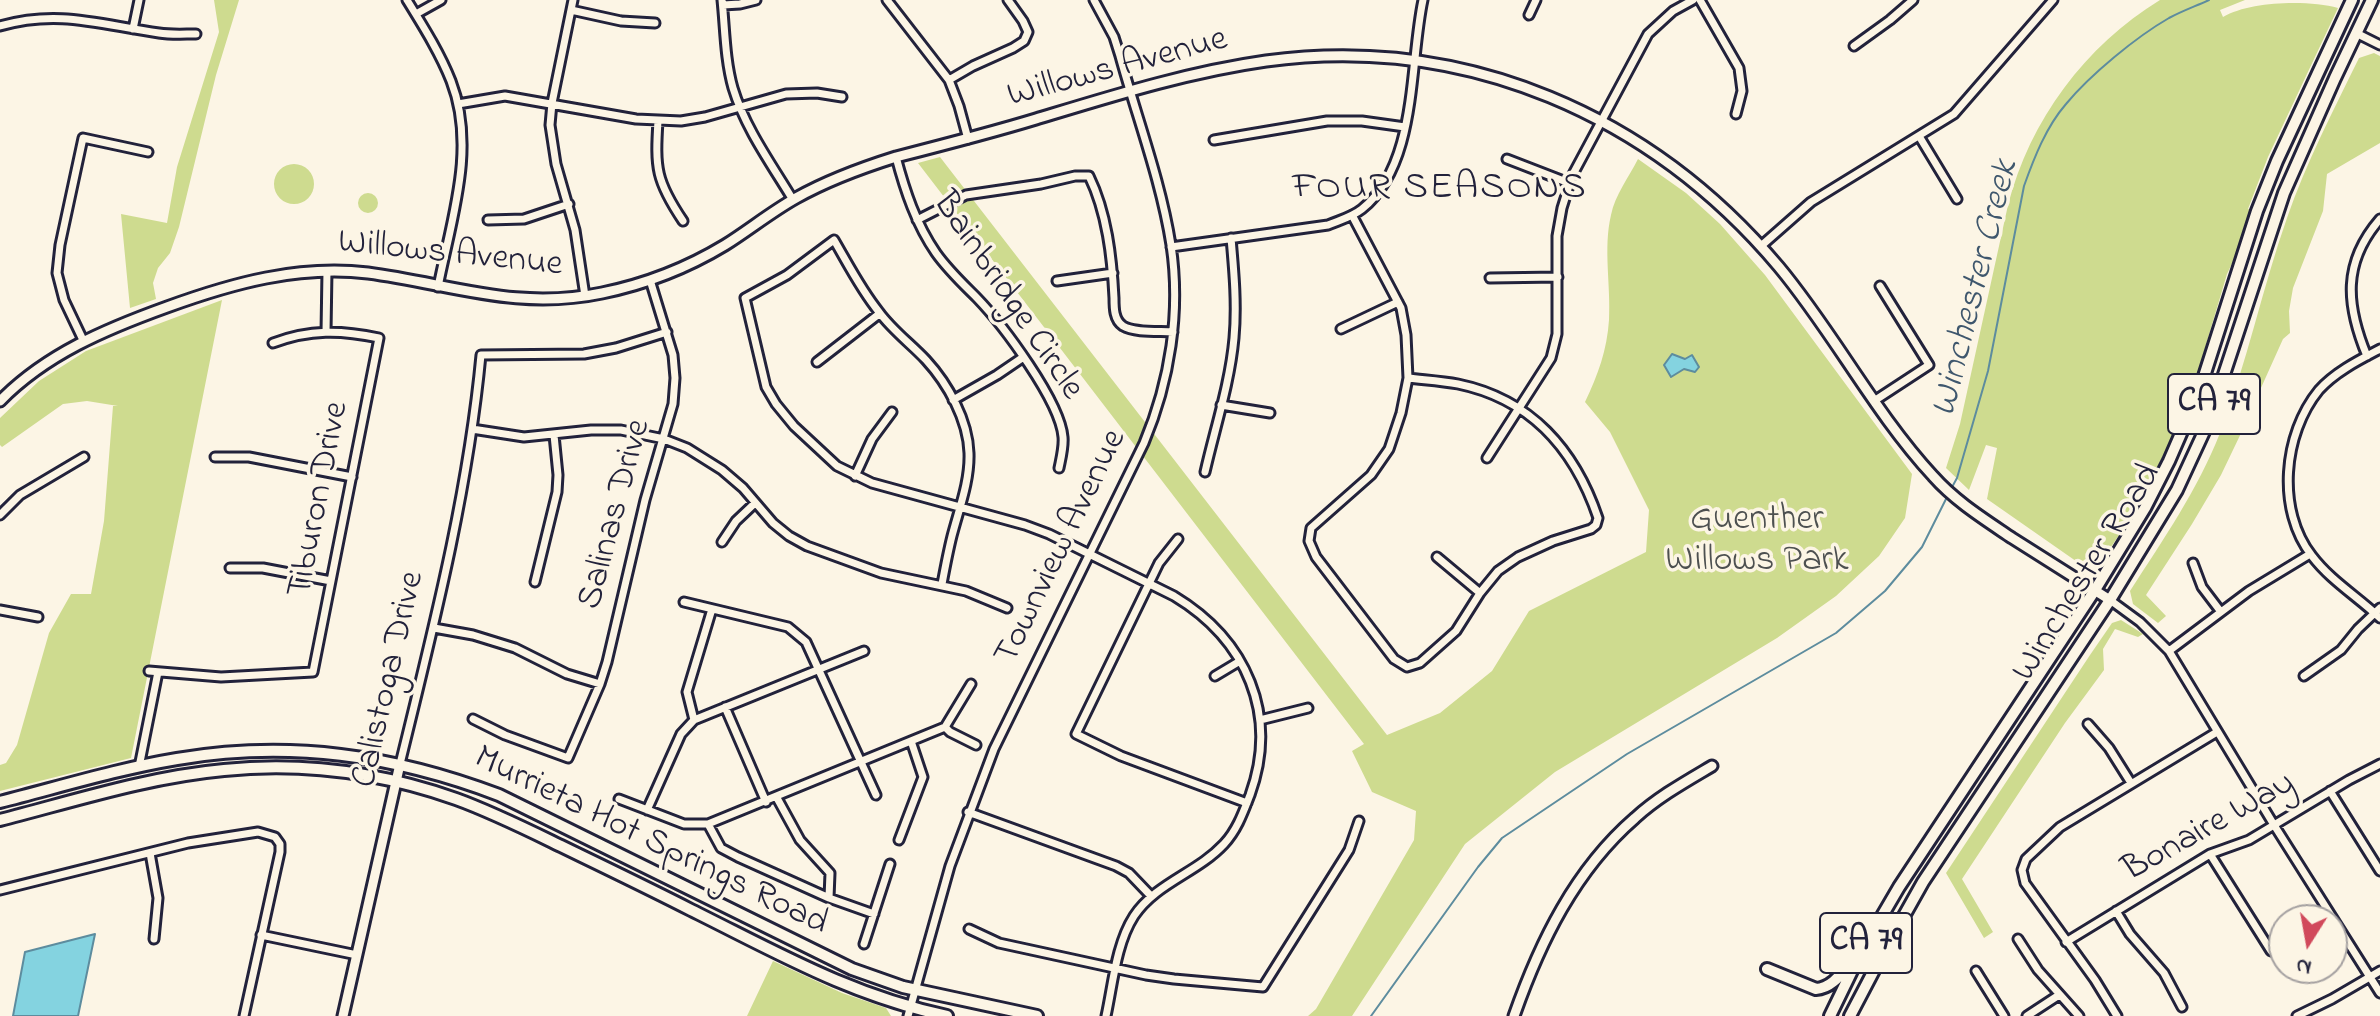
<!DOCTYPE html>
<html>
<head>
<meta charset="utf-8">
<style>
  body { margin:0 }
  #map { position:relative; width:2380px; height:1016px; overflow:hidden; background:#fcf5e5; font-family:"Indie Flower",sans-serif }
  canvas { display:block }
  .north { position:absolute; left:2268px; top:904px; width:80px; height:80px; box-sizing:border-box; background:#fcf5e5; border:2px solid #a5a1a1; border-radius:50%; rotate:191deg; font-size:22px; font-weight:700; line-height:32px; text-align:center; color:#22223b }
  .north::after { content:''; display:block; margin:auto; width:28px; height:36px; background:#d1495b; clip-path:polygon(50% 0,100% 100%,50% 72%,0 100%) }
</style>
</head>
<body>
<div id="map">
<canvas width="2380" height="1016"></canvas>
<div class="north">N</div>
</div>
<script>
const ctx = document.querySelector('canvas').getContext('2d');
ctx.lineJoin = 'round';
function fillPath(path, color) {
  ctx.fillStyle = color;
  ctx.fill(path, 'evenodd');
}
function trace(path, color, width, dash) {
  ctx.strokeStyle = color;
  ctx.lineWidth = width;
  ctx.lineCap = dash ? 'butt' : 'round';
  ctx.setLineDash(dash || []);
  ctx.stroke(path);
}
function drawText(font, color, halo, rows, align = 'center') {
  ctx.font = font + ' "Indie Flower",sans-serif';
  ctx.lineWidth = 7;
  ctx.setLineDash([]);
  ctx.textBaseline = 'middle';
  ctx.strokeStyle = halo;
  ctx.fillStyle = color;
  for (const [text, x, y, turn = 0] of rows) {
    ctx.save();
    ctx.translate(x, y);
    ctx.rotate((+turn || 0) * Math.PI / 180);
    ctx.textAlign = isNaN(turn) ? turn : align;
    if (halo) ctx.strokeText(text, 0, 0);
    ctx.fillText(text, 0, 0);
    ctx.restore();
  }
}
fillPath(new Path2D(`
  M214,0H239L216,75L179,227L170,253L158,268L153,283L156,299L130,308L121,214L167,223L177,167L219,32Z
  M2160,0H2245L2220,10L2223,17C2251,1 2308,0 2338,8L2268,157L2248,209L2257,211L2227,274L2195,382L2176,430L2135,511L2101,562L2097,559L2094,563L2083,566L1987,499L1997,448L1986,445L1969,490L1946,468L1960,424L2008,205C2030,120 2085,46 2160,0Z
  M2374,53L2380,56V143L2327,174L2323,211L2293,288L2289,311L2290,333L2283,339L2256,399V402L2221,475L2192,524L2146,595L2166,616L2158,623L2133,604L2130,591C2163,540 2198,489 2220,433C2247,363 2262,289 2287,218C2306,163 2333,111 2359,58Z
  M940,157L1387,735L1440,713L1492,671L1529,611L1646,552L1649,510L1610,432L1585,402C1598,375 1607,350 1609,320C1611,285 1603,249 1611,215C1615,195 1629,177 1638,159L1686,193L1720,224L1765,275L1912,474L1905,518L1879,556L1836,596L1777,638L1555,772L1465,844L1352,1016H1308L1316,1009L1414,840L1416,811L1372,792L1352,751L1364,744L918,163Z
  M274 184a20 20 0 1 1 40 0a20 20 0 1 1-40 0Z
  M358 203a10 10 0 1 1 20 0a10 10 0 1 1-20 0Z
  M222,300L131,758L0,791V765L6,763L17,745L49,633L71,594H91L104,521L113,406H118L87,401L63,404L2,447L0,445V418L39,381L86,351Z
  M2121,620L2143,634L2138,637L2115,629L2103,649L2104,670L2065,723L1962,879L1993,932L1984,938L1946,873L2090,655L2112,623Z
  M773,961L842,993L886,1008L891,1016H747Z`), '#cedb8f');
const water = new Path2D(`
  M1672,354L1685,359L1692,355L1699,367L1695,372L1684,369L1671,377L1664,365Z
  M95,934L78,1016H13L25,952Z`);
fillPath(water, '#84d3e0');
trace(water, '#5d8c9e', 2);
trace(new Path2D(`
  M1951,489L1957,478L1988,371L2024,186C2034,158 2046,127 2066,104C2090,75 2136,37 2169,18C2182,11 2196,6 2209,0
  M1371,1016L1478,867L1502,838L1627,754L1836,633L1885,591L1922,547L1948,495`), '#5d8c9e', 2);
const street = new Path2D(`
  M407,0C423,26 440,53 451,81C477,148 451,220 438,287
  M573,0L552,103L550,125L556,164L575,230L585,296
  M722,0C725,29 725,60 733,88C745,128 772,165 793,200
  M887,0L949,80L959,106L968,139
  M1700,0L1739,68L1742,91L1736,114
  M723,5L740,4L756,0
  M571,10L621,21L655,23
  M416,14L441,0
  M1529,15L1536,0
  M0,26C59,9 101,25 159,33C171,35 184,34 196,34
  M133,29L139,0
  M2356,33L2380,45
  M1854,46L1890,20L1913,0
  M949,80L973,66L1013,48L1024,41L1028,32L1023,21L1008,0
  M458,104L505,96L636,119L681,121L705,117L786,94L817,93L842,97
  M658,121C655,168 656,181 683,221
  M1919,136L1957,199
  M1214,140L1327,121H1362L1405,127
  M896,157C905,191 916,224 936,253C948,270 962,283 977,298C1003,325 1060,401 1063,437C1064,447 1061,458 1059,468
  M1507,159L1569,183
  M1352,215L1401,308L1406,335L1408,378L1401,413L1389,449L1371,475L1311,528L1309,541L1316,557L1394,659L1407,667L1420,663L1456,631L1480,593L1498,571L1518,557L1553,541L1591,529L1596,525L1598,518C1575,450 1531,399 1458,384C1442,381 1425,380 1408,378
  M488,220L524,219L569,204
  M917,220L966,195L1041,184L1075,176H1089C1107,213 1112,257 1114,298C1114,308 1114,320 1123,326C1135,333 1159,331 1173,332
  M1761,246L1811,202L1954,114L2053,0
  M1171,247L1328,225C1340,220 1352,217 1362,209C1418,164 1409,65 1423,0
  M1490,278L1558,277
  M1057,281L1113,273
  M1341,329L1398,302
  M326,332L327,271
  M83,340L64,300L57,273L60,245L83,138L148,152
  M2380,349C2359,360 2335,372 2319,390C2283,434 2276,510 2312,556C2331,581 2358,597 2380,618
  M2367,356C2346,305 2342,263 2380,219
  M817,362L879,314
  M953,400L997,375L1022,358
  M1874,401L1929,365L1880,286
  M1221,405L1270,413
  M472,429L524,437L591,430H621L664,439L687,448L722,470L743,488L773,523L789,536L807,546L881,573L966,591L1007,608
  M215,457H249L352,477
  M1487,458L1551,358L1557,334V236L1562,208L1572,176L1648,34L1673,11L1693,0
  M1205,472C1215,428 1230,383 1234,338C1237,305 1234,272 1231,238
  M855,476L872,439L892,412
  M0,515L20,495L84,457
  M1178,539L1159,563L1076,734L1121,756L1247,803
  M722,542L736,521L755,503
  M1437,557L1480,593
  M2193,563L2202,587L2221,612
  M230,568H263L331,581
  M535,582L557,492L558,475L554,435
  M942,584C945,568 948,552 952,536C959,509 970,481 969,453C968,420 948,384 926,360C911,344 892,330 879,312C861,290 848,264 834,240L787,275L745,298L766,387L776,404L794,426L837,466L872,483L1025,525L1049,534L1174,596C1247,640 1279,715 1250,795C1243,813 1237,830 1224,844C1197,873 1156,883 1134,916C1116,944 1113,984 1106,1016
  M2110,600L2140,622L2169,651L2274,825L2380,993
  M684,602L788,627L806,642L876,795
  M0,610L38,617
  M434,628L473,635L515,648L567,674L600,684
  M2169,651L2249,591L2310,554
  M149,671L221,677L313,672L379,338C341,330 310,329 273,343
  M1215,676L1240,661
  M2304,676L2341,650L2358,629L2380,608
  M725,707L766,802
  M473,719L505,735L568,758L600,684L607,662L645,500L673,404L675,378L673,355L650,280
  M694,720L687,692L712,609
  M1260,720L1308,708
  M2088,724L2109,748L2131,783
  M945,727L950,732L976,745
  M400,764C433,629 468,493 481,355L584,354L616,348L667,332
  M139,767L158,672
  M2330,791L2380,871
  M777,798L800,840L830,873L829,898
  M619,799L684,824H708L945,727L971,684
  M647,810L681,734L694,720L864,651
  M968,812L1116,866L1129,873L1151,896
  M708,824L721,848L738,857L829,898L874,914
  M899,840L923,777L911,741
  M150,853L158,898L154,939
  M2210,854L2271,951
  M0,890L188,843L258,832L275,837L280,844V852L244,1016
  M2116,911L2130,934L2164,973L2182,1007
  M969,929L999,943L1146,975L1174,979L1263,987L1349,850L1359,821
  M261,935L357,955
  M2018,939L2038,970L2079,1016
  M2066,942L2210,854L2249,840L2349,780L2380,764
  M864,944L890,864
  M1976,971L2004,1016
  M908,1016L950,866L994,749L1144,443C1170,381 1181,312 1171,245C1161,181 1137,118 1120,56L1114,37L1094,0
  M2027,1016L2059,995
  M2117,1016L2095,980L2025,883L2022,870L2026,859L2060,827L2217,732
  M2297,1016L2332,999L2380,971`);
const secondary = new Path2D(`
  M0,401C46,354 106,329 167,307C233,283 298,265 368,273C451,284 516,311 602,293C646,284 687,268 725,245C749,230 771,212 796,198C828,180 861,168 896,157C943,145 990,133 1036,119C1112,96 1188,72 1266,61C1466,34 1651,115 1779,267C1834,333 1874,412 1933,476C1955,501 1984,519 2012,538C2045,559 2077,579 2110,600
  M343,1016L400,764
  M1514,1016C1540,942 1575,870 1635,818C1658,797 1685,782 1712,766`);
const primary = new Path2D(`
  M0,802C59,787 117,769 177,759C289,740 394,755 499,795L852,969L903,987L1037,1016
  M0,820C74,801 148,777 224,770C302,762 382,773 456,799C492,812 526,829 561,846C604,867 648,888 691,910C778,953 850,995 947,1016
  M1767,969L1816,989C1833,988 1843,971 1854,959
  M1830,1016L1861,952L1899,887L2095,590L2145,508L2169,461L2199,392L2257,211L2277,161L2352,0
  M1850,1016L1882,955L1923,882L2110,600L2177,490L2208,423L2284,193L2335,78L2372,0`);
trace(street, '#22223b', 13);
trace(secondary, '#22223b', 15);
trace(primary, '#22223b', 16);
trace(street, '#fcf5e5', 7);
trace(secondary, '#fcf5e5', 9);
trace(primary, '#fcf5e5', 10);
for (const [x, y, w] of [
  [2214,404,92],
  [1866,943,92]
]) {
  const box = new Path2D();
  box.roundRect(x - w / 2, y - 30, w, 60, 6);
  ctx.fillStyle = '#fcf5e5';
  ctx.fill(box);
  trace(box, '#22223b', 2);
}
drawText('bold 34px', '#22223b', null, [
  ["CA 79",2214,404],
  ["CA 79",1866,943]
]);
drawText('36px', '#22223b', '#fcf5e5', [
  ["Willows Avenue",1118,70,-15],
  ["Willows Avenue",450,256,6],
  ["Bainbridge Circle",1006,297,56],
  ["Tiburon Drive",321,500,-79],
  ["Salinas Drive",617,515,-75],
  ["Townview Avenue",1063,548,-64],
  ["Winchester Road",2089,574,-58],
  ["Calistoga Drive",391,680,-77],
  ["Bonaire Way",2210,829,-29],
  ["Murrieta Hot Springs Road",650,843,26]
]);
drawText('36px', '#4d5050', '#fcf5e5', [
  ["Guenther",1757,522],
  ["Willows Park",1757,563]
]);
ctx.letterSpacing = '2px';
drawText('38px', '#22223b', '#fcf5e5', [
  ["FOUR SEASONS",1440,191]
]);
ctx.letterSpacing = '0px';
drawText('italic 38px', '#3f576d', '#fcf5e5', [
  ["Winchester Creek",1978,289,-76]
]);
</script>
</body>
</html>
